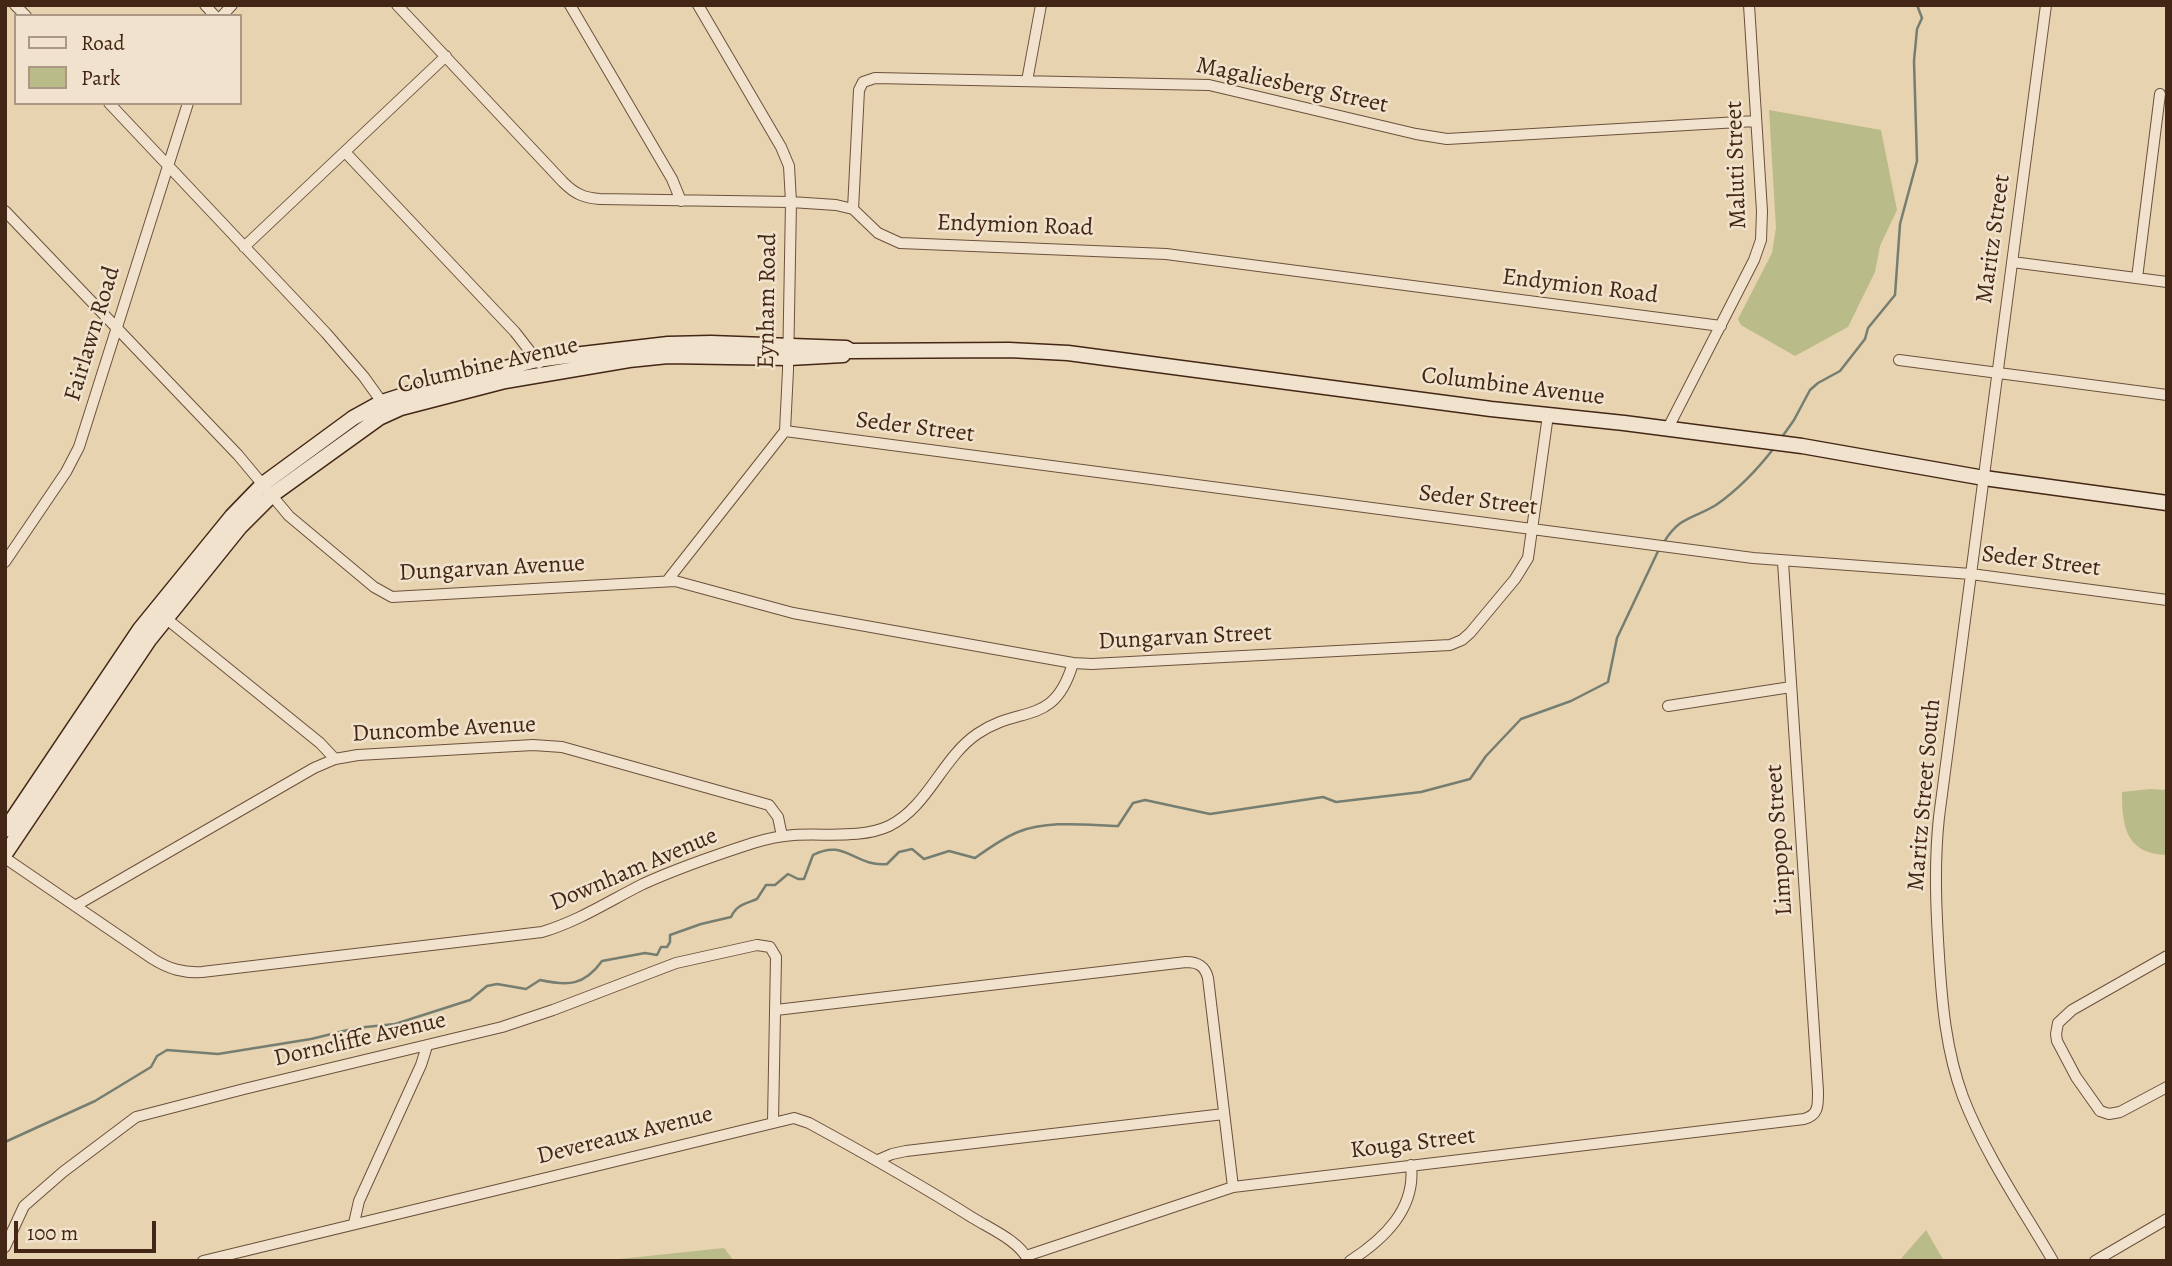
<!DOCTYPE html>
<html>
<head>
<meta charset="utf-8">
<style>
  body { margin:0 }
  #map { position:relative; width:2172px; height:1266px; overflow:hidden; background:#e8d3b1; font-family:Alegreya,serif }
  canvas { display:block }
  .frame { position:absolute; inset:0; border:7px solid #432615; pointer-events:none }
  .legend { position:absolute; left:14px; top:14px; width:228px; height:91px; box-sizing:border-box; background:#f0e2cc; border:2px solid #ab9783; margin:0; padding:9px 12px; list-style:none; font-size:21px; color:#432615 }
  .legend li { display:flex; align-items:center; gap:14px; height:35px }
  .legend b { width:35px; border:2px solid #ab9783 }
  .scale { position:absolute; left:14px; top:1221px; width:142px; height:32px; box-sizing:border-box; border:4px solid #432615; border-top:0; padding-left:9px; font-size:21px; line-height:24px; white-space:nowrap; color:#432615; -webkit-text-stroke:5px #f0e2cc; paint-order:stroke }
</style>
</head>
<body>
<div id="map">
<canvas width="2172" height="1266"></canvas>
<div class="frame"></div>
<ul class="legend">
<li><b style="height:9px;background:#f0e2cc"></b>Road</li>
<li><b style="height:19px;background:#b9bb89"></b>Park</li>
</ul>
<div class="scale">100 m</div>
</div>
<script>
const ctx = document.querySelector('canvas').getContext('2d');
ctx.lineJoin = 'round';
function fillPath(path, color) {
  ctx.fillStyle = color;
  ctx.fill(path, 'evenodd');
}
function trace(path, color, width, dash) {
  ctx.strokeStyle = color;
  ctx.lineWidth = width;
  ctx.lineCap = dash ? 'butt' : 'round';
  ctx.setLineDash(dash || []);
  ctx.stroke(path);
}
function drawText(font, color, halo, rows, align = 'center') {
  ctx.font = font + ' Alegreya,serif';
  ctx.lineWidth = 5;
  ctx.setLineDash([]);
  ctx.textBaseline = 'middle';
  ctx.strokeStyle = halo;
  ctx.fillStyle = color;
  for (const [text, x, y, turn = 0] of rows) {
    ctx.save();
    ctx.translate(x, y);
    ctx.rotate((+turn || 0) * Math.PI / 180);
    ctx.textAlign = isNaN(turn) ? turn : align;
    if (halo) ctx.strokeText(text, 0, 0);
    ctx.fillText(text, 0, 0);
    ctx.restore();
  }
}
fillPath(new Path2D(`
  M1769,110L1881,130L1897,210L1880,246L1875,272L1848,327L1795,356L1741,325L1738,319L1772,253L1776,228Z
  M2150,789L2167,790V855C2125,854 2122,825 2122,792Z
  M1926,1230L1944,1261H1899Z
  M724,1248L734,1261H610V1260Z`), '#b9bb89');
trace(new Path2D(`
  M1782,437L1794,420L1810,390L1818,383L1840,371L1865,339L1868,328L1895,295L1900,224L1917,161L1914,61L1917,29L1922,18L1917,5
  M1664,542C1680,516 1693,519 1716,505C1739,489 1757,470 1774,448
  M5,1142L95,1101L151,1067L157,1056L167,1050L218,1054L311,1039L356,1028L395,1024L470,1000L487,986L497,984L526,989L540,980C568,986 584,986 602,961L645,953L657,955L661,947H667L670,942V935L701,924L731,917C737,904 746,904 757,899L766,885H775L788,874L798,879H804L813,855C845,838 854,867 887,864L899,852L912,849L924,859L949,851L975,858C989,848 1003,838 1018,832C1048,820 1086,825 1118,826L1133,803L1145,800L1210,814L1323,797L1336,802L1421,792L1470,779L1486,756L1521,719L1571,701L1608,682L1617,638L1660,547`), '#757e70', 2.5);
const minor = new Path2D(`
  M15,5L26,16
  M205,5L215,16
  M397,5L563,182C575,194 584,198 600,199L791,202L836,205L853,209L878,233L900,243L1166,254L1721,326
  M570,5L672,179L681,201
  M2046,5L1939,817C1934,864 1936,909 1939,956C1942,1004 1946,1051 1963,1097C1985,1154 2022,1208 2053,1261
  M222,16L232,5
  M1027,81L1041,5
  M109,103L326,333L364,377L384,405
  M345,152L515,332L539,363
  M853,209L859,90L863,82L875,78L1209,85L1416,134L1447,139L1756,121
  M5,211L238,455L289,516L374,587L392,597L675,581L793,613L1073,663L1092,664L1450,645L1462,640L1470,633L1515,579L1528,558L1548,415
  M244,247L446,56
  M2012,262L2167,282
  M2137,278L2160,94
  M1899,360L2167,395
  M1668,428L1754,260L1761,240L1762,211L1749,5
  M785,431L1753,558L1971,574L2167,600
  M5,562L66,472L79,447L188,103
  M667,581L785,431L788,370L791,202L789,166L781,147L698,5
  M163,616L320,743L335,759
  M1668,706L1791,687
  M5,858L153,959C169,969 183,973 202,972L542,932C579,921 609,901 643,884C678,868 716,855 753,843C766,839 780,836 794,835C824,833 861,839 889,826C928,807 942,758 977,734C1020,704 1054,728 1073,663
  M75,906L314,768L335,759L358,755L533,745L562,747L769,805L778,817L782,836
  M2167,956L2072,1010L2058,1023L2056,1034L2057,1041L2076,1077L2100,1111L2109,1114L2120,1112L2167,1087
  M776,1010L1186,962C1198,962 1205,966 1208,978L1233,1187
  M878,1160L892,1154L906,1151L1224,1114
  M354,1223L359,1201L421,1065L427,1046
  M5,1247L24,1206L63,1172L136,1117L244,1089L502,1027L553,1010L676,963L757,945L770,947L776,957L773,1122
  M1026,1256L1233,1187L1804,1119C1819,1115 1818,1105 1818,1091L1783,562
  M203,1261L794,1118L809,1123C864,1153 919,1184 973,1218C991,1229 1019,1241 1028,1260
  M1350,1261C1384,1239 1416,1209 1411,1165
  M2095,1261L2167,1219`);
const secondary = new Path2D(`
  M5,830L140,629L232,516L263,484L353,418L382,402L429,387L537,360L582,354L668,344L711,343L846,348L851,351L1009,350L1068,353L1491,409L1624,423L1802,446L1984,478L2167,503
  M5,854L149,640L240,527L272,495L379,418L401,408L505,381L629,360L668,356L789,358L843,355`);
trace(minor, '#6c513c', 12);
trace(secondary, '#432615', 17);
trace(minor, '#f0e2cc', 10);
trace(secondary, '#f0e2cc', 14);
drawText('24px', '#432615', '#f0e2cc', [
  ["Magaliesberg Street",1292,86,12],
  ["Maluti Street",1737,165,-92],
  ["Endymion Road",1015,226,2],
  ["Maritz Street",1994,239,-82],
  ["Endymion Road",1580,287,7],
  ["Eynham Road",768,301,-89],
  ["Fairlawn Road",93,334,-73],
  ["Columbine Avenue",488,366,-13],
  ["Columbine Avenue",1513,387,7],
  ["Seder Street",915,428,7],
  ["Seder Street",1478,501,7],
  ["Seder Street",2041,562,7],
  ["Dungarvan Avenue",492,569,-3],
  ["Dungarvan Street",1185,638,-3],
  ["Duncombe Avenue",444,730,-3],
  ["Maritz Street South",1925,795,-85],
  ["Limpopo Street",1780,840,-94],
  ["Downham Avenue",634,870,-23],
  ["Dorncliffe Avenue",360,1040,-13],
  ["Devereaux Avenue",625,1136,-14],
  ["Kouga Street",1413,1144,-7]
]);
</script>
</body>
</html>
